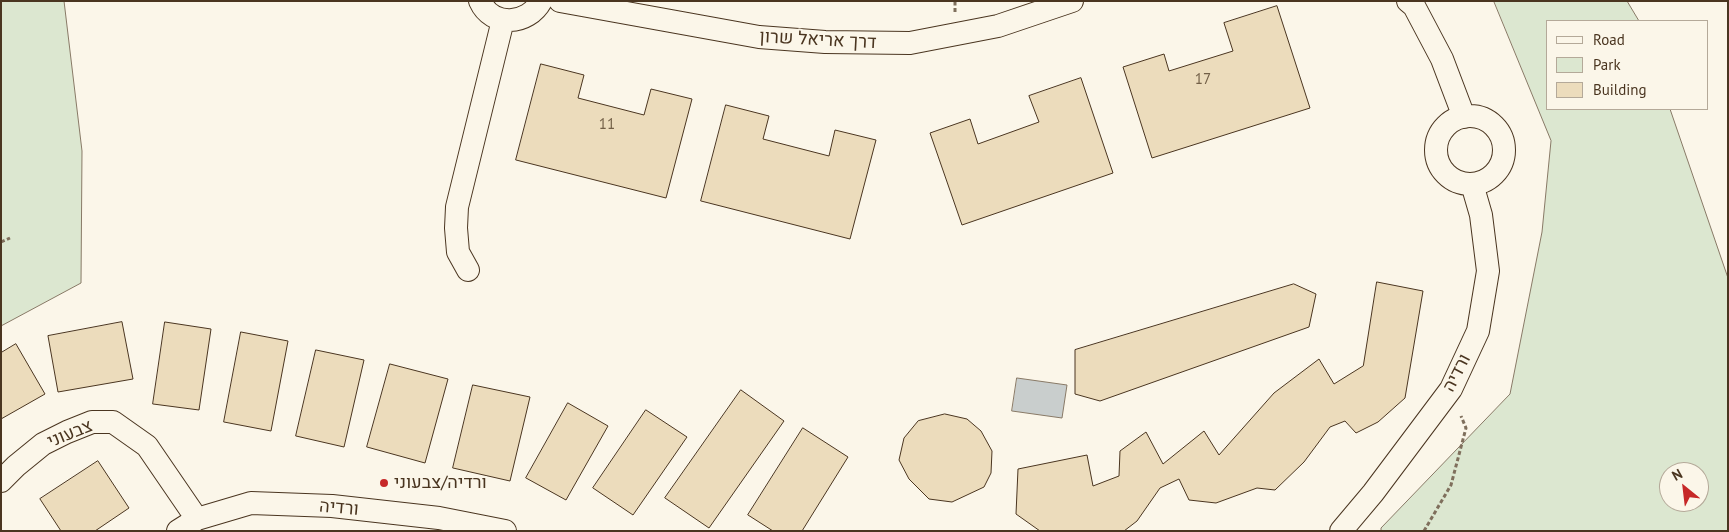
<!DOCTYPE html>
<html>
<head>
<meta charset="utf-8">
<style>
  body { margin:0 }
  #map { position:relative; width:1729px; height:532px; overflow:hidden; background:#fbf6e9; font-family:"PT Sans",sans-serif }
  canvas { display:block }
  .frame { position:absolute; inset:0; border:2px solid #4a3520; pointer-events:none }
  .legend { position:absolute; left:1546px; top:20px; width:162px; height:90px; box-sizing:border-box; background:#fbf6e9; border:1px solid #b4a999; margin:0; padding:6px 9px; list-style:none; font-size:15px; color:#4a3520 }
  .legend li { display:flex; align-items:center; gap:10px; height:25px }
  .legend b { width:25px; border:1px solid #b4a999 }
  .north { position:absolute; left:1659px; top:462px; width:50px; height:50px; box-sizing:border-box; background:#fbf6e9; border:1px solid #b4a999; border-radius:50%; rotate:331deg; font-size:14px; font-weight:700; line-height:20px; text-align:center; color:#4a3520 }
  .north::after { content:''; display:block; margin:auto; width:18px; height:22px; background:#c62828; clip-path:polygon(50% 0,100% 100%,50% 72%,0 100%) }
</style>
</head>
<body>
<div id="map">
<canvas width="1729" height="532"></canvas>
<div class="frame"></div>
<ul class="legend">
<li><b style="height:6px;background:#fbf6e9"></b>Road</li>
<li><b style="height:14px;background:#dce7d0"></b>Park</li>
<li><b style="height:14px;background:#ecdcbc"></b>Building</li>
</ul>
<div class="north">N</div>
</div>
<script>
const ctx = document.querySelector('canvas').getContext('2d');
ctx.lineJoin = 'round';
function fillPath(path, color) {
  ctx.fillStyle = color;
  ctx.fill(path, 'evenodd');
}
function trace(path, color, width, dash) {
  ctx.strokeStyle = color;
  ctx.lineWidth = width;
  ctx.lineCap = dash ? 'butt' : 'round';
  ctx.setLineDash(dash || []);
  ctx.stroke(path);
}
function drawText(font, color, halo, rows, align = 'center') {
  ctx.font = font + ' "PT Sans",Heebo,sans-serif';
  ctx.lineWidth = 4;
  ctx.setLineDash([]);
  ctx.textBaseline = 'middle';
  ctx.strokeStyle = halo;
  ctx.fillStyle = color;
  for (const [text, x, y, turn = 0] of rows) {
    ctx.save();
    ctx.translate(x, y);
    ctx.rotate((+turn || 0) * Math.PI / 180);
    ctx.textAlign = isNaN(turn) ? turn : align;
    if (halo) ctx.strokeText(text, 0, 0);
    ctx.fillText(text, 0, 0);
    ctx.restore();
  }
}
const green = new Path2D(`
  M1,1H64L82,151L81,283L1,326Z
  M1494,1H1627L1639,21H1548V109H1670L1728,278V531H1381V528L1510,394L1542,232L1551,141ZM1669,472H1699V502H1669Z`);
fillPath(green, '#dce7d0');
trace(green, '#887966', 1);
const water = new Path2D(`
  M1017,378L1067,385L1062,418L1012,411Z`);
fillPath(water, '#c9cecd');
trace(water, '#887966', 1);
const building = new Path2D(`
  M1277,6L1310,108L1152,158L1123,67L1164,54L1169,71L1233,51L1224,23Z
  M541,64L584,75L578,98L644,115L651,89L692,99L666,198L516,160Z
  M1081,78L1113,173L962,225L930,133L970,119L978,144L1039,122L1029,96Z
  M726,105L769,116L763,139L829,156L835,130L876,140L850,239L701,201Z
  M1377,282L1423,291L1405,398L1378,422L1356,433L1345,421L1330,427L1304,462L1275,490L1257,488L1216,503L1189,500L1179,479L1160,488L1137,521L1124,531H1040L1016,514L1018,469L1087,455L1093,486L1119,476L1120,451L1146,432L1163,464L1204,431L1219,455L1274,393L1319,359L1334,384L1363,366Z
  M1294,284L1316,294L1309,327L1100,401L1075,394V350Z
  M122,322L133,379L58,392L48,336Z
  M165,322L211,329L199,410L153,404Z
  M241,332L288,341L271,431L224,422Z
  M16,344L45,394L1,419V353Z
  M316,350L364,360L344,447L296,436Z
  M390,364L448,379L425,463L367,447Z
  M473,385L530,397L510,481L453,468Z
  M741,390L784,421L709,528L665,498Z
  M568,403L608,426L566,500L526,478Z
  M646,410L687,437L633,515L593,488Z
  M945,414L967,419L981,431L992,451L991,473L984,487L952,502L929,499L909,479L899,460L904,438L918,421Z
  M803,428L848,457L802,531H773L748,515Z
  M98,461L129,508L95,531H61L40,499Z`);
fillPath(building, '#ecdcbc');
trace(building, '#4a3520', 1);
const minor = new Path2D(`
  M480,1C492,28 528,25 541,1
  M560,1L759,37L825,42L910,43L998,26L1072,1
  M1408,1L1414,6L1442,59L1464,117
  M1436 150a34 34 0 1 1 68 0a34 34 0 1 1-68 0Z
  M468,270L458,252L456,228L457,207L503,20
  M1,481L16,466L43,444L67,432L92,422H113L147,446L197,519
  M178,531L197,519L251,503L332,506L439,518L505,531
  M1341,531L1373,493L1451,389L1478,331L1488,271L1481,215L1472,184`);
trace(minor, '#4a3520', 24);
trace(new Path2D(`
  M955,12V1
  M1,242L10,238
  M1424,531L1451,485L1466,428L1461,416`), '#7f6f5c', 3, [4, 2.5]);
trace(minor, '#fbf6e9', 22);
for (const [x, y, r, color] of [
  [384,483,5,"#c62828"]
]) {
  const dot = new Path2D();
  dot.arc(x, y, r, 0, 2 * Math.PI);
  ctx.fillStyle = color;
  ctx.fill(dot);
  trace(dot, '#fbf6e9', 2);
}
drawText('15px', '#725f47', null, [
  ["17",1203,80],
  ["11",607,125]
]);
drawText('18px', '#4a3520', '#fbf6e9', [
  ["דרך אריאל שרון",818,40,3],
  ["ורדיה",1457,373,-63],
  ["צבעוני",70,434,-22],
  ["ורדיה",339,508,5]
]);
drawText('18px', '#4a3520', '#fbf6e9', [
  ["ורדיה/צבעוני",394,483]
], 'left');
</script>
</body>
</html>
